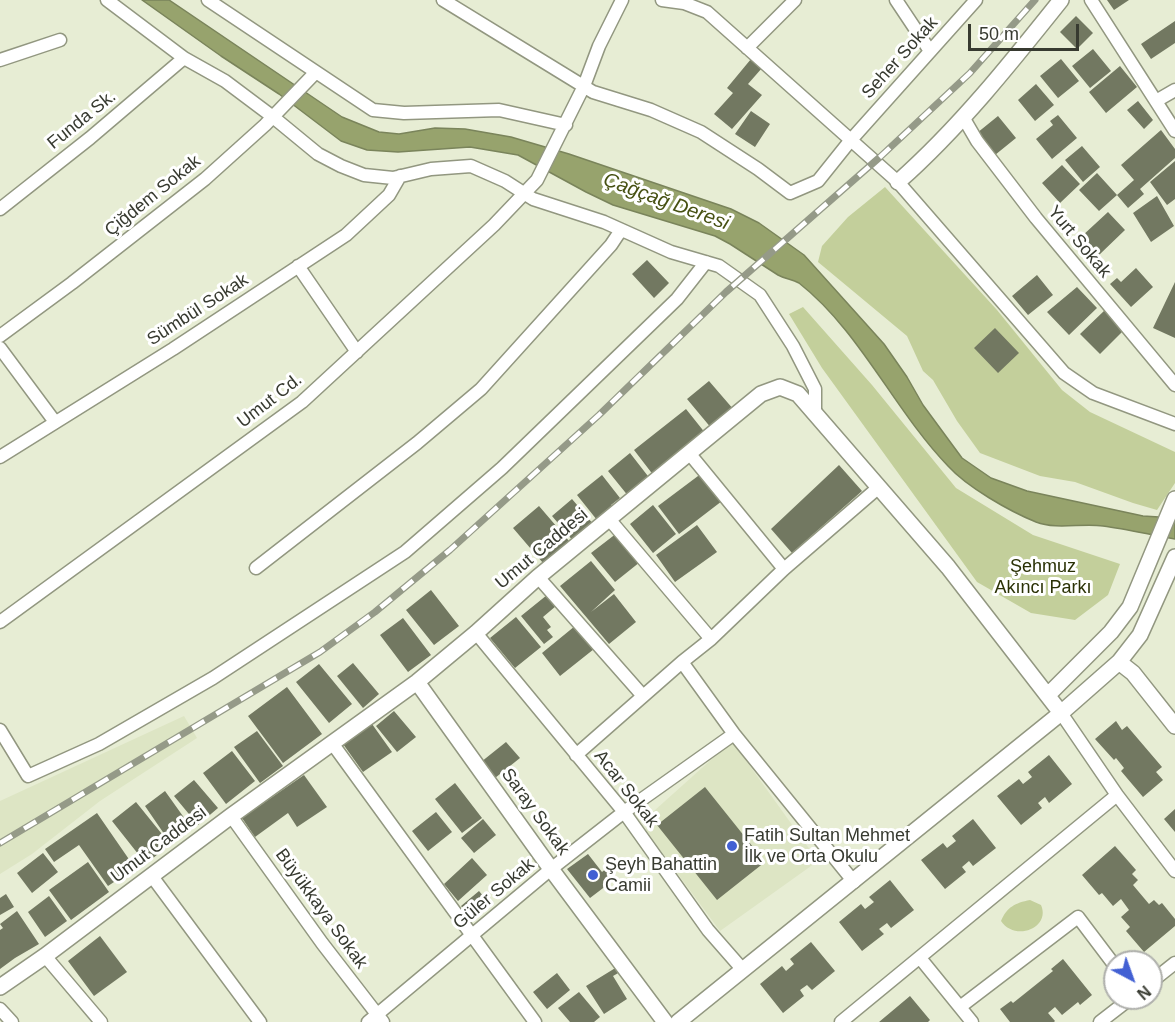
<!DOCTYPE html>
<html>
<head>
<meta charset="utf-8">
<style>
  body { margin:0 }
  #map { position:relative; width:1175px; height:1022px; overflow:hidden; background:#e7edd4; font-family:Arial,sans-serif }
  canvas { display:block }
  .north { position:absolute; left:1103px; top:950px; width:60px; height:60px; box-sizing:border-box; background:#fff; border:2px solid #afb0ac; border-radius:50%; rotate:139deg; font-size:16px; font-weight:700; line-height:24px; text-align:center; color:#373a30 }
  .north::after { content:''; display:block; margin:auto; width:21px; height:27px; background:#4260d3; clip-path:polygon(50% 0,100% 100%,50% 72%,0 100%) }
  .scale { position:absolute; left:968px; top:24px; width:111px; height:27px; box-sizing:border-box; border:3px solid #373a30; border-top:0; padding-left:8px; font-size:18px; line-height:21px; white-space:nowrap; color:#373a30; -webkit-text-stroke:4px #fff; paint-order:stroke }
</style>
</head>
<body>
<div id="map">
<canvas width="1175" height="1022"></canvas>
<div class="north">N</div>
<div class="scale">50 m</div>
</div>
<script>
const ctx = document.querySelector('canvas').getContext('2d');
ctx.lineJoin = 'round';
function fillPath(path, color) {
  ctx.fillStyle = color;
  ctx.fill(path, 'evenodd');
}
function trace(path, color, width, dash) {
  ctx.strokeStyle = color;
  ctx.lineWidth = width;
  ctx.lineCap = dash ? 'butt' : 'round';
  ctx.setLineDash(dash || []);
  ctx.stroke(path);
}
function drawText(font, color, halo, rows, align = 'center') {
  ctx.font = font + ' Arial,sans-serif';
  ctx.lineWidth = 6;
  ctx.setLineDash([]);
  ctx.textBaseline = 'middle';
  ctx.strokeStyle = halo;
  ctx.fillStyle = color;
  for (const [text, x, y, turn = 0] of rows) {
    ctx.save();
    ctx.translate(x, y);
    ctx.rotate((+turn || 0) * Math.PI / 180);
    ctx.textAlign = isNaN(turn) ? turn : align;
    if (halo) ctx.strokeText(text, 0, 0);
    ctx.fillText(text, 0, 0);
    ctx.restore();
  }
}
fillPath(new Path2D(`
  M184,716L197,738L100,801L32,854L0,874V801Z
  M732,741L818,861L720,931L646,831L645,819Z`), '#dde5c4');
fillPath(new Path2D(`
  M885,187L997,310L1062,390L1090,412L1175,452V483L1157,510L1133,503L1075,482L1040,476L980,453L957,421L933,380L923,371L907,336L818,262L822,246L848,217Z
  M803,307L872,385L956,488L1033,535L1120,564L1108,595L1075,620L1031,613L977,582L822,368L789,314Z
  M1030,900L1041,905C1051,928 1015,942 1001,921C1007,907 1015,903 1030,900Z`), '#c3cf9b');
const water = new Path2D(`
  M142,0H169L342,117L379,132L399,134L435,128L465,129L511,137L569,154L731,209L759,223L804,255L884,344L907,377L923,405L962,458L991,478L1027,491L1143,516L1175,518V539C1151,535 1127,529 1103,526C1081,523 1057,530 1036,522C1009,511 967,487 948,466C894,410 860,331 799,283C792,279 785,279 778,275L730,244L715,236L613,205L586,192L518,155L470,147L398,152L367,150L341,141L279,94L221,56Z`);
fillPath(water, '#97a36d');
trace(water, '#7a845b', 1.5);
fillPath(new Path2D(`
  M1107,0H1129L1114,10Z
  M1076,16L1093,33L1077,49L1060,32Z
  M1175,21V43L1151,59L1141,44Z
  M1093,49L1111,71L1090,88L1072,66Z
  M751,59L762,68L748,84L762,95L732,129L714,114L733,93L727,88Z
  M1061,59L1079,81L1058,98L1040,76Z
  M1120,66L1137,87L1106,113L1089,92Z
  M1036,84L1054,105L1035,121L1018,100Z
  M1138,101L1153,120L1144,129L1127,110Z
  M751,111L770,124L755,147L735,134Z
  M1058,115L1077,138L1052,159L1036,139L1053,125L1050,121Z
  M998,116L1016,138L995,155L977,133Z
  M1161,130L1175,149V158L1140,189L1144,194L1128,208L1117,195L1134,180L1121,165Z
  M1082,146L1100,167L1083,182L1065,160Z
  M1175,161V199L1167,205L1150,182Z
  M1062,165L1080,184L1060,203L1042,183Z
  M1097,173L1117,195L1099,211L1079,190Z
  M1157,196L1174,226L1151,242L1133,213Z
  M1108,212L1125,230L1099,255L1082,236Z
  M647,260L669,283L654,298L632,274Z
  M1136,268L1153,287L1131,307L1110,284L1117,278L1121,282Z
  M1037,275L1053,295L1028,315L1012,296Z
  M1175,282V338L1153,328Z
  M1077,287L1097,308L1069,335L1047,312Z
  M1105,310L1124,330L1100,354L1080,334Z
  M995,328L1019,353L998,373L974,348Z
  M709,381L734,410L712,429L687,399Z
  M686,409L706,434L654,476L634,450Z
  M630,453L651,480L629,497L608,471Z
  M839,465L862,491L792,553L771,529Z
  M702,473L722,501L679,534L658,506Z
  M602,475L620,498L611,505L613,508L597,520L577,495Z
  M572,499L594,525L574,542L552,516Z
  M653,505L676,534L653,553L630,524Z
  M539,506L569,541L543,563L513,528Z
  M697,525L717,552L675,582L656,555Z
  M617,533L640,562L615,582L591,553Z
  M591,561L615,590L591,612L614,594L636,622L609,644L560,586Z
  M431,590L459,626L434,645L406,610Z
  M547,595L556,606L543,617L551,627L547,630L553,637L544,644L521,616Z
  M516,617L541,647L515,668L490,638Z
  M403,618L431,655L408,672L380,635Z
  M575,626L594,649L560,676L542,653Z
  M353,663L379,694L363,708L337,676Z
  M319,664L352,704L329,723L296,682Z
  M287,687L322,734L283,763L248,716Z
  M394,711L416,737L397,752L376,726Z
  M1116,721L1122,730L1127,726L1162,767L1156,772L1163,780L1143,797L1121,771L1124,768L1116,758L1114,760L1095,739Z
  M372,724L392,752L363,772L343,744Z
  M257,731L283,766L260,783L234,747Z
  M506,742L520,758L495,778L481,762Z
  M232,751L255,781L226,804L203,773Z
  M1049,755L1072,784L1049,803L1045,797L1038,803L1042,808L1021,825L997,796L1019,779L1023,784L1032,777L1028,772Z
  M304,775L327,807L297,827L288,813L255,837L242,818Z
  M194,780L218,808L198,825L174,796Z
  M455,783L482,818L462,833L435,799Z
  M705,787L765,862L717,900L657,825Z
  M165,791L190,826L169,841L145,806Z
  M136,802L170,844L146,864L112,821Z
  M1175,809V832L1164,819Z
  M436,812L452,832L428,851L412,831Z
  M97,813L135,868L108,886L79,845L54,862L45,849Z
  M483,819L496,835L474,853L461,838Z
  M973,819L996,848L973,866L969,861L962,867L966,872L945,889L921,860L943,843L947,848L956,841L952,836Z
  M1115,846L1136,870L1132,874L1138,880L1133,885L1149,904L1154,900L1159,905L1162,903L1175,919V926L1144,952L1126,931L1130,927L1121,917L1129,910L1121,899L1113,906L1102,893L1099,895L1082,875Z
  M43,853L58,872L32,893L17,873Z
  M588,854L602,872L607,868L615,879L590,898L567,869Z
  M472,858L487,875L458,901L444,884Z
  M88,862L109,892L71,920L49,890Z
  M890,880L914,910L891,928L887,923L879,929L884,934L862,951L839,922L861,904L865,909L874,902L869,897Z
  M479,891L489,903L471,918L461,906Z
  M6,894L14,907L0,915V898Z
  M49,896L67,921L45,937L28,912Z
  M17,911L39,944L15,958L0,969V930L3,928L0,924Z
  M100,936L127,972L94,996L68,961Z
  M811,942L835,971L812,990L807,985L800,990L804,996L783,1013L760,984L782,966L786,971L794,964L790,959Z
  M1063,959L1092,995L1080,1005L1078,1002L1062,1015L1055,1007L1048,1013L1055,1021L1054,1022H1010L1000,1009L1011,1001L1013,1003L1053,971L1051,969Z
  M617,967L620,972L613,976L627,999L604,1014L586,986Z
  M557,973L570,990L547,1009L533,992Z
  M579,992L600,1017L594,1022H570L558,1008Z
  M910,996L930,1020L928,1022H879Z`), '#727861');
const minor = new Path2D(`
  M107,0L184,58L225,81L273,117L318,154L341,166L364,175L393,178L431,169L471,166L505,181L533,199L604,222L671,252L719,266L760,295L793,346L815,389V413
  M208,0L373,110L404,113L499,110L566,125
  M443,0L593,92L651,110L701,132L758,169L790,193L818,181L850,141L976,0
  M662,0L684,3L707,12L898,182L1064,373L1093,393L1175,424
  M896,0L930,51
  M1091,0L1175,131
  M747,48L795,0
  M0,60L60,40
  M1156,101L1175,90
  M963,117L977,141L1036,218L1175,385
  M0,209L90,138L184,58
  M298,266L357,352
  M0,336L72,283L205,179L265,125L316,72
  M0,348L55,422
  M689,453L784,569
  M0,457L173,349L346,235L389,195L400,176
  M609,519L711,639
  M256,568L417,443L481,389L611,245L621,230
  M538,577L643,696
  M0,622L302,402L494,225L537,180L584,86L599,46L622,0
  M476,633L624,812L708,930L743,970
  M682,662L734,734L854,882
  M1061,713L1117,795L1175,871
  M0,730L28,776L99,744L213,678L405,552L502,468L677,299L706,262
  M332,743L535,1022
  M576,755L682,662L711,639L784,569L879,487
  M231,816L322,943L383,1022
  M151,875L260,1022
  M45,956L101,1022
  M920,958L972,1022
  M1151,982L1175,963
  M960,1007L1078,917L1115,966
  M0,1009L12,1022
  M368,1022L551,869L624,812L734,734
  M841,1022L1117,795
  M1100,1022L1131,998`);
const tertiary = new Path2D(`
  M898,182C959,128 1010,64 1061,0
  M1119,662L1140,635L1175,557
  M417,682L551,869L665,1022
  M1048,695L1111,632L1130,607L1175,499
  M0,987L45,956L231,816L417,682L476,633L538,577L761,394L780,387L798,394L948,567L1061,713
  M678,1022L1061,713L1119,662L1133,673L1175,726`);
trace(minor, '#929780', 15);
trace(tertiary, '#929780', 18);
trace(minor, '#fff', 12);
trace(tertiary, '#fff', 15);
const rail = new Path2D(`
  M0,843L320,652L375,612L450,550L599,415L726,292L880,157L970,73L1035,0`);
trace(rail, '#959a88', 7);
trace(rail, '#fff', 4.5, [14]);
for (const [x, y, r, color] of [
  [732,846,6,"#4260d3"],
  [593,875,6,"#4260d3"]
]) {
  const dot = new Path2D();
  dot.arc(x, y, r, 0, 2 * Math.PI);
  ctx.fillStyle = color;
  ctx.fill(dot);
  trace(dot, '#fff', 2);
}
drawText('18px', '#373a30', '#fff', [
  ["Seher Sokak",900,58,-48],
  ["Funda Sk.",82,120,-39],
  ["Çiğdem Sokak",153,196,-39],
  ["Yurt Sokak",1079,242,50],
  ["Sümbül Sokak",198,310,-33],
  ["Umut Cd.",270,401,-38],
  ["Umut Caddesi",542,549,-40],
  ["Acar Sokak",626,789,52],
  ["Saray Sokak",535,812,54],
  ["Umut Caddesi",159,845,-37],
  ["Güler Sokak",494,894,-40],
  ["Büyükkaya Sokak",321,909,54]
]);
drawText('18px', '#2a3105', '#fff', [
  ["Şehmuz",1043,567],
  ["Akıncı Parkı",1043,588]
]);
drawText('18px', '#373a30', '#fff', [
  ["Fatih Sultan Mehmet",744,836],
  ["İlk ve Orta Okulu",744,857],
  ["Şeyh Bahattin",605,865],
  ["Camii",605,886]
], 'left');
drawText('italic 20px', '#475113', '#fff', [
  ["Çağçağ Deresi",666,202,20]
]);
</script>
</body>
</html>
